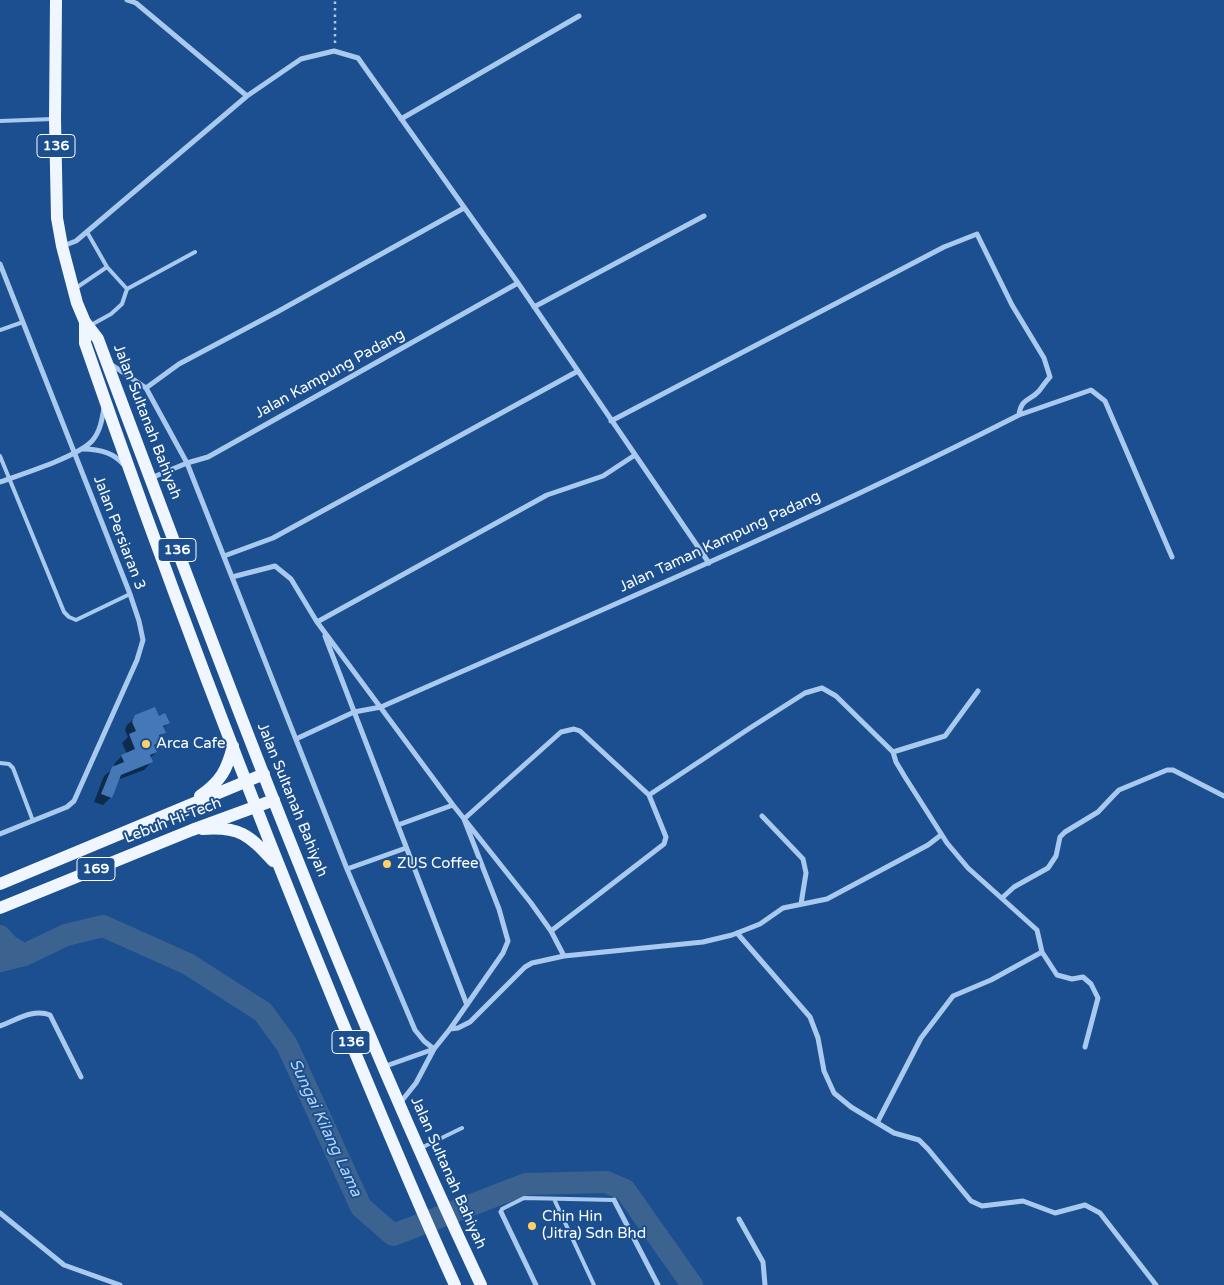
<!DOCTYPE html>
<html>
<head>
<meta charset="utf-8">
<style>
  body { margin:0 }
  canvas { display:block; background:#1b4f8f }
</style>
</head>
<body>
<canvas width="1224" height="1285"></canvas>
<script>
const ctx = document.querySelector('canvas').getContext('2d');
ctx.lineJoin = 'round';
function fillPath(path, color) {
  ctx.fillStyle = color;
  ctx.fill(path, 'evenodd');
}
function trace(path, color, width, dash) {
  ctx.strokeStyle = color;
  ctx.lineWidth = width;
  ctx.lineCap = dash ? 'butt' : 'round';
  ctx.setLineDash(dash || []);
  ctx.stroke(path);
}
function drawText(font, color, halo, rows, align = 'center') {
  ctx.font = font + ' "Varela Round",sans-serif';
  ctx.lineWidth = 4;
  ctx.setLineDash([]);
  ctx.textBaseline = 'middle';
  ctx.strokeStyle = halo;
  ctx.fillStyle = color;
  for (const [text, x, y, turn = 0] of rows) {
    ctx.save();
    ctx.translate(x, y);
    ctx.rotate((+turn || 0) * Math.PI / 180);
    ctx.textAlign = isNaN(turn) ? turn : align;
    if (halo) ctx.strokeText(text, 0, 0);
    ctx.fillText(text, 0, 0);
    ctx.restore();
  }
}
fillPath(new Path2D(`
  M136,717L158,718L168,723L163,728L164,732L158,738L160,742L154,748L156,752L150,758L151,762L144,770L117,780L110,798L103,805L94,802L104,776L115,767L114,764L122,756L127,754L122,743L128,737L125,730L127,725Z`), '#0007');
trace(new Path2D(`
  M0,936L9,946L24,955
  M0,961L24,955L66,935L103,926L188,964L263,1012L287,1045L361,1207L393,1235L526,1184L606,1182L625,1190L692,1285`), '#3c6290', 22);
fillPath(new Path2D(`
  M155,707L159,716L165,713L170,723L163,726L166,733L159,735L161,742L154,745L157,752L150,755L153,762L121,775L112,798L101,794L112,767L124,762L121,755L135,749L129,734L136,731L132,722L135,715Z`), '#4478b7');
trace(new Path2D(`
  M335,43V0`), '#a9c9ee', 2.5, [2.5, 4]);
trace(new Path2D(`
  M0,121L53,119
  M87,232L107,267L127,289
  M76,288L107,267
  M91,325L111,314L122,304L127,289L195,252
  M0,330L23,322
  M0,456L64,612L69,617L76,620L130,594
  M0,763L9,764L13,768L33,821
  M421,1148L462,1128
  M554,1199L594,1285
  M501,1212L502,1209L524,1198L614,1200`), '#a9c9ee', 4);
trace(new Path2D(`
  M127,0L136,3L247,96
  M401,119L579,16
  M63,246L76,241L247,96L301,59L334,51L358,58L518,283L709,563
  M0,264L130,594L139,621L143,640L137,660L74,801L67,807L0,834
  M534,307L704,216
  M109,363L146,388
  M1019,415L1091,390L1105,401L1172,557
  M83,449C98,449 113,452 123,464
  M151,478L187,463L208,457L518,283
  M0,482C22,474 77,457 92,441C100,432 102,420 104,408
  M224,556L273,538L578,371
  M232,577L275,566L291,579L317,622L453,805L531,903L551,931L564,956
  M317,622L547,495L603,476L635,455
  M325,636L467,1005
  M296,739L354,712L381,707C595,613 811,521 1019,415C1021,398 1030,401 1039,391C1043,386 1046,381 1050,377L1044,358L1012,305L977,234L944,247L611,421
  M893,752L945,736L978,691
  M762,816L803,859L806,873L801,904
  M398,825L453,805
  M347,869L406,848
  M1002,898L1014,887L1048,868L1056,856L1060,837L1065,832L1098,812L1114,795L1119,790L1167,770H1173L1224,796
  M551,931L664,844L666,837L649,795
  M737,933L810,1017L818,1038L824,1071L834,1093L851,1107L894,1133L919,1140L928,1149L971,1201L982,1206L1023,1201L1055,1213L1085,1205L1100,1213L1156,1285
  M0,1026C16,1020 34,1008 50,1015L81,1077
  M450,1029L503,953L508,941L499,909L464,819L561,732L574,729L580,731L649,795L750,728L805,693L822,688L836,696L893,752L896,762L905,777L947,843L968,868L1037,930L1042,952L1057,975L1072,979L1083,977L1091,984L1098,998L1085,1047
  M434,1049L424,1041L415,1030L347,869L187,463L146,388L179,364L277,312L464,208
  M383,1067L434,1049
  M400,1103L416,1083L434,1049L450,1029L458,1028L470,1022L525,967L532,963L564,956L703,942L732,935L760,924L783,908L827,899L928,845L941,835
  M877,1123L921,1038L953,996L991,980L1042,952
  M614,1200L658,1285
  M501,1212L536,1285
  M0,1213L64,1265L120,1285
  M739,1219L763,1262L765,1285`), '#a9c9ee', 5);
trace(new Path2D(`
  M56,0L55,119L57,218L62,246L77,303L85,322L98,339C217,657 336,977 481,1285
  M85,322V343C163,569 248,793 339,1014C377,1105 414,1196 455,1285
  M200,796C221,781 227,770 233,746
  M202,829C240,826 249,835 273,861
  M0,884L264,774
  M0,908L192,830L274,800`), '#f0f6ff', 12);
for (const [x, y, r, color] of [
  [146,744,5,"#ffd166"],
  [387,864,5,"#ffd166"],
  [532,1226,5,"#ffd166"]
]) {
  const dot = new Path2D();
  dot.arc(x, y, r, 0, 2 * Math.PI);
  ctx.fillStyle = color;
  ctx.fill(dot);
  trace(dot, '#1b4f8f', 2);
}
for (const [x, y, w] of [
  [56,146,38],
  [177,550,38],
  [96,869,38],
  [351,1042,38]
]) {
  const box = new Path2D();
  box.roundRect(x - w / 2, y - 11.5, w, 23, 4);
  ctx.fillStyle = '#1b4f8f';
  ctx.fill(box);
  trace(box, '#fff', 1);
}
drawText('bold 14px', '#fff', null, [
  ["136",56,146],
  ["136",177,550],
  ["169",96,869],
  ["136",351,1042]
]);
drawText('15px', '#fff', '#1b4f8f', [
  ["Jalan Kampung Padang",330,374,-29],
  ["Jalan Sultanah Bahiyah",147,422,69],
  ["Jalan Persiaran 3",119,533,69],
  ["Jalan Taman Kampung Padang",720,542,-25],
  ["Jalan Sultanah Bahiyah",292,800,68],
  ["Lebuh Hi-Tech",173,821,-21],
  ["Jalan Sultanah Bahiyah",448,1173,66]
]);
drawText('15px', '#fff', '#1b4f8f', [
  ["Arca Cafe",156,744],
  ["ZUS Coffee",397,864],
  ["Chin Hin",542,1217],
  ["(Jitra) Sdn Bhd",542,1234]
], 'left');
drawText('italic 16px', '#b5d3f5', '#1b4f8f', [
  ["Sungai Kilang Lama",325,1128,65]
]);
</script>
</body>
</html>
